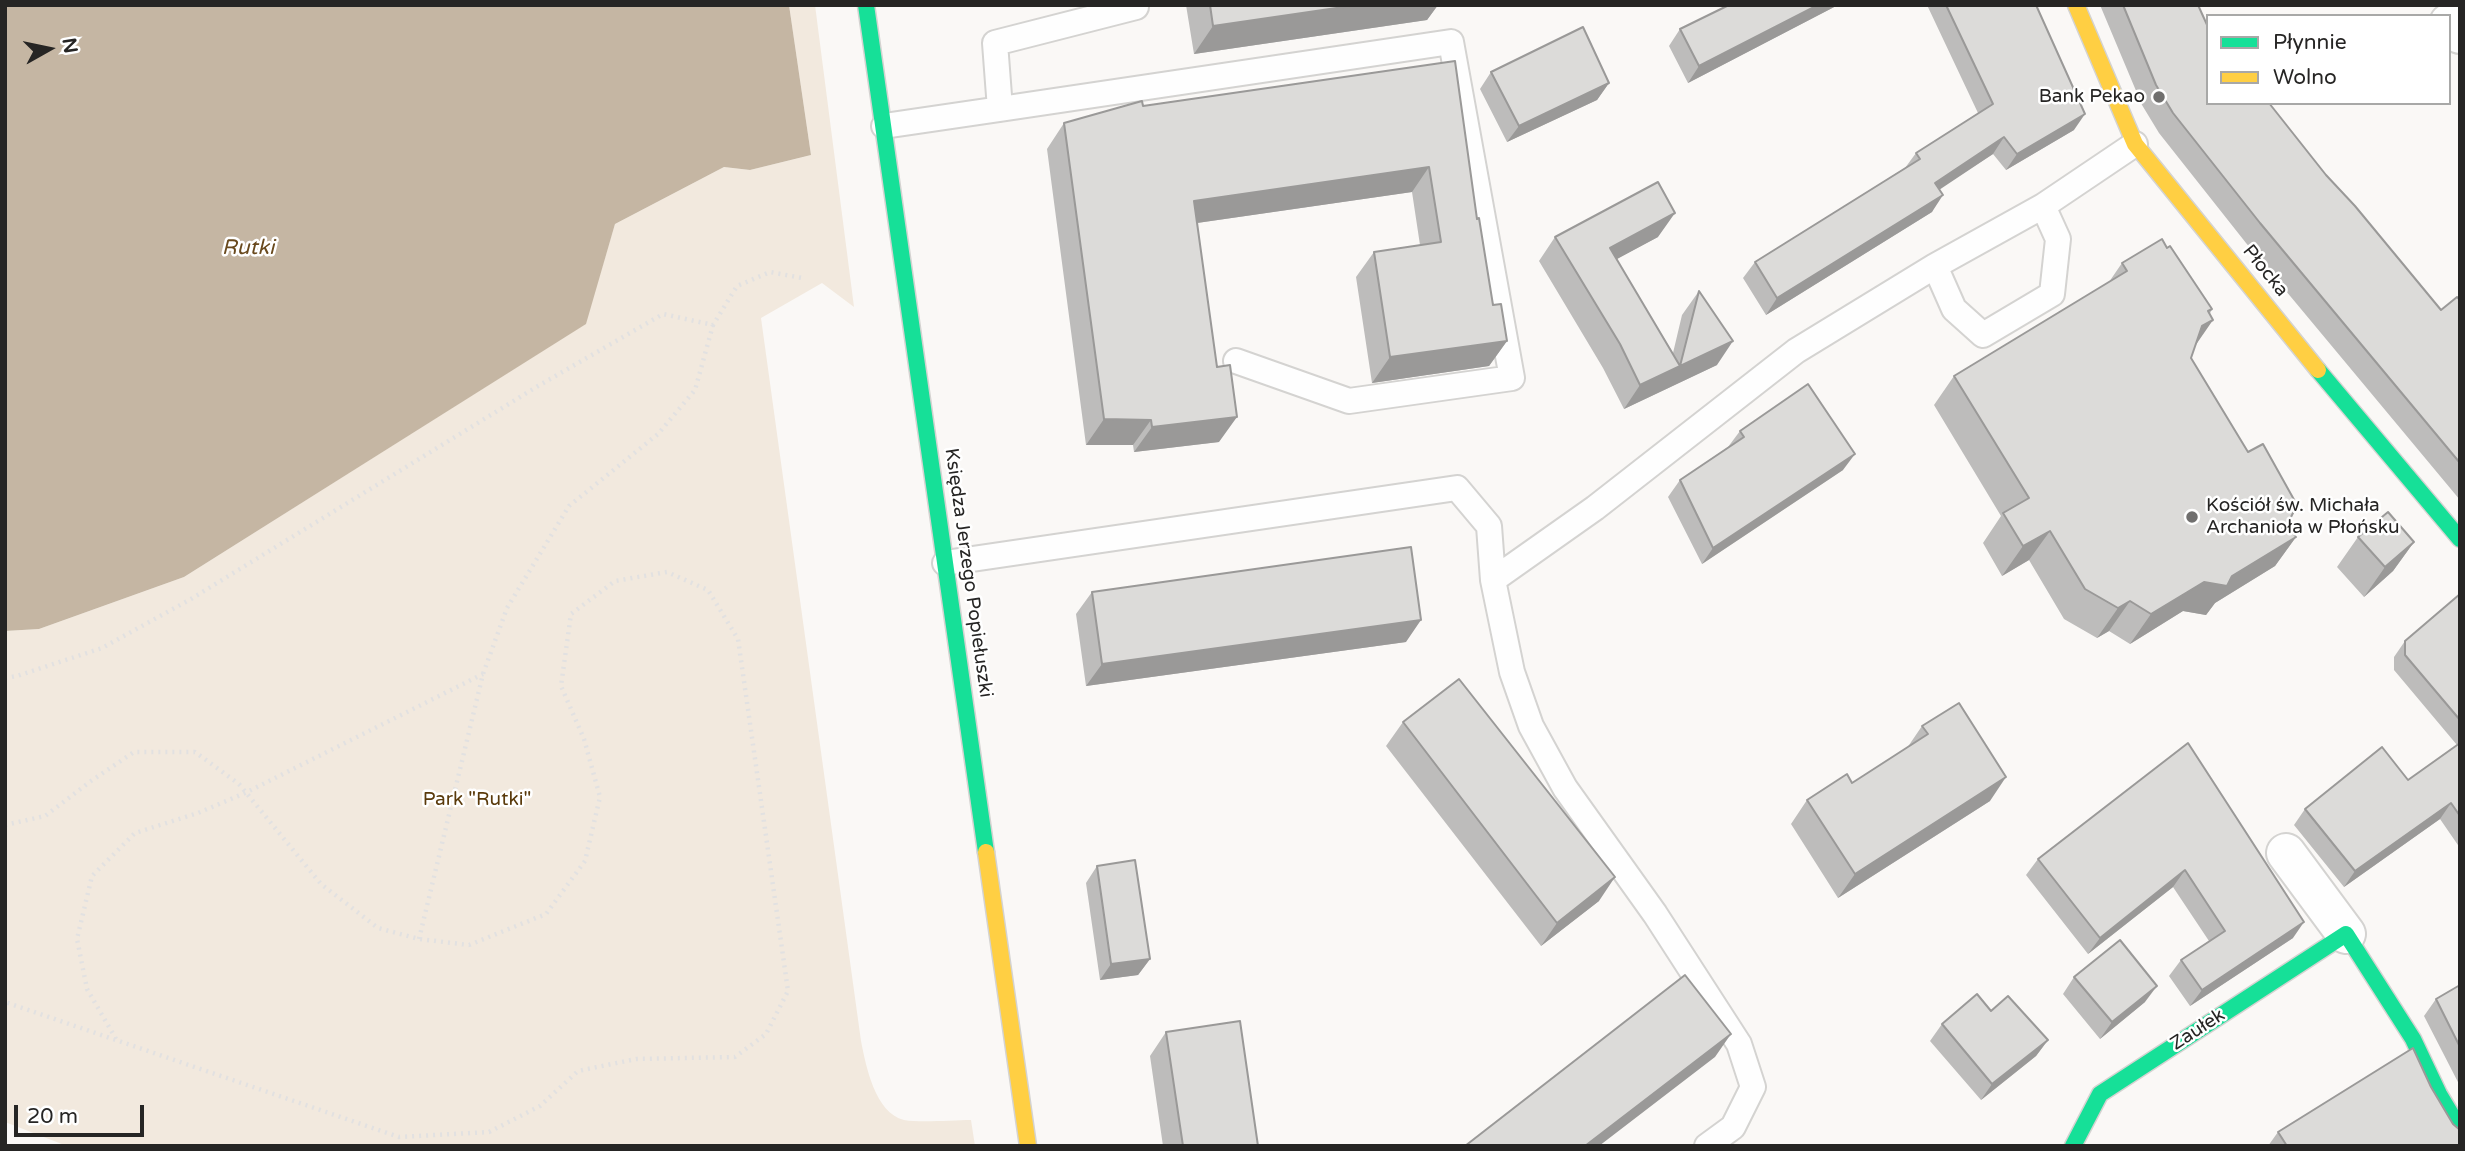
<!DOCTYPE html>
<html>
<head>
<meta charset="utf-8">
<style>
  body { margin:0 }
  #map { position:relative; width:2465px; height:1151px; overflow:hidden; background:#faf8f6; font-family:"Varela Round",sans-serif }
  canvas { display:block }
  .frame { position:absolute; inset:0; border:7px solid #262524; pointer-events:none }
  .legend { position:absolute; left:2206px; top:14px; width:245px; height:91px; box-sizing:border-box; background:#fff; border:2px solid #a8a8a7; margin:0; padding:9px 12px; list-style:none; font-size:21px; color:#262524 }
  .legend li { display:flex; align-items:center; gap:14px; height:35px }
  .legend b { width:35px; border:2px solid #a8a8a7 }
  .north { position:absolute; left:14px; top:14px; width:70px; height:70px; -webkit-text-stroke:5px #fff; paint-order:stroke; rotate:81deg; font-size:19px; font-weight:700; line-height:28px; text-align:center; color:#262524 }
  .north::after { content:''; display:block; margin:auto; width:24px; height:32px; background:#262524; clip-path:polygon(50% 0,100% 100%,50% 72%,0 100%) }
  .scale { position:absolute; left:14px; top:1105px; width:130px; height:32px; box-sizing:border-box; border:4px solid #262524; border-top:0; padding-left:9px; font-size:21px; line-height:24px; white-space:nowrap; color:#262524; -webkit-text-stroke:5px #fff; paint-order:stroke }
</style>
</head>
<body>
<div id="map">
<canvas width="2465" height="1151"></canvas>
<div class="frame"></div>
<ul class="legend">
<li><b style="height:9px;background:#16e098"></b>Płynnie</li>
<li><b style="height:9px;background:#ffcf43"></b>Wolno</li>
</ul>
<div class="north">N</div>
<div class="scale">20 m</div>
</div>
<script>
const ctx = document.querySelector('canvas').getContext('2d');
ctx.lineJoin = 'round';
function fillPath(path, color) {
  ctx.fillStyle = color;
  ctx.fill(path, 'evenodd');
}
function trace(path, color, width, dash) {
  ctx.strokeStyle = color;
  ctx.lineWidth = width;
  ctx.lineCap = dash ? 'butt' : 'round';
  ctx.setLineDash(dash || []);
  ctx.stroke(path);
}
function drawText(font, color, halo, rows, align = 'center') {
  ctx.font = font + ' "Varela Round",sans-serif';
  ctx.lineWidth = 5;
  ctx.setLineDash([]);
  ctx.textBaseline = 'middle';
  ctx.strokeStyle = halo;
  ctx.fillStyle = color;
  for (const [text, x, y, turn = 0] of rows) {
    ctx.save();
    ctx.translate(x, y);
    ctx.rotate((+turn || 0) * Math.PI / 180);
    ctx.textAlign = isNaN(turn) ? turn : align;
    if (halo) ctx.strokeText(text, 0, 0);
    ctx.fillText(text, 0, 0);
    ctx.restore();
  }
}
fillPath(new Path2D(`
  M789,5H815L854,307L822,283L761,318L861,1041C866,1066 875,1113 904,1120C921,1123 953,1120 971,1120L975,1146H67L5,1122V631L39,629L184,577L585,324L615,224L724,167L750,170L811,155Z`), '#f2e9de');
fillPath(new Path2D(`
  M5,5H789L811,155L750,170L724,167L615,224L586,324L184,577L39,629L5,631Z`), '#c5b6a3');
const lane = new Path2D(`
  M1000,109L1451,42L1512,378L1349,401L1236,361
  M884,126L1000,109L995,43L1136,7
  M1935,266L1954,309L1983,335L2052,294L2058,239L2043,206
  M945,563L1457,488L1489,526L1493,580L1512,672L1531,726L1565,788L1655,914L1739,1044L1753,1087L1733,1127L1707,1146
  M1493,580L1595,508L1796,351L1935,266L2043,206L2135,144`);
const street = new Path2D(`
  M2449,23L2460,34
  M2286,853L2346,934`);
const fast = new Path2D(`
  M866,5L986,852
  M2318,370L2460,539
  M2073,1146L2100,1094L2346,934L2413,1039L2439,1094L2460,1129`);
const slow = new Path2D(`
  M2076,5L2135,144L2318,370
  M986,852L1028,1146`);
trace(lane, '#d4d3d1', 28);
trace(street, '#d4d3d1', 42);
trace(fast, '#d4d3d1', 19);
trace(slow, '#d4d3d1', 19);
trace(new Path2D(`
  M5,678L17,676L102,648L191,599L538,386L663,314L713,325L737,286L770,272L802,278
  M5,825L45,816L91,781L134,752H195L239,784L321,884L378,928L419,939L469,945L546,914L585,861L600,797L584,739L561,686L571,614L615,581L667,572L708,590L738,639L788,991L766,1034L735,1057L636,1059L578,1071L540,1106L489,1132L399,1137L5,1002
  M419,939L483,674L507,608L569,506L658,434L695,390L713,325
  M116,1039L87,989L77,939L92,876L135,833L198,813L245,793L483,674`), '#e2e1e1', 4.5, [2, 5]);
trace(lane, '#fefefe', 24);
trace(street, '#fefefe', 38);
trace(fast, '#16e098', 16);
trace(slow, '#ffcf43', 16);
fillPath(new Path2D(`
  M1186,5H1438L1427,20L1194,54Z
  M1729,5H1838L1688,83L1669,46L1680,29Z
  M1927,5H2036L2074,130L2006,170L1993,154L1939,189L1932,212L1766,315L1743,278L1755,262L1905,168L1916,153L1978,113Z
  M2100,5H2198L2208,103L2326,175L2441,310L2460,300V500L2246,243L2159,133L2142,105Z
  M1455,61L1477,219L1493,305L1507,341L1489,366L1372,383L1356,277L1374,252L1420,245L1412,192L1197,223L1219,442L1134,452L1133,445H1086L1047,149L1064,123L1143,106Z
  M1491,72L1609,83L1597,100L1507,142L1480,89Z
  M1555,237H1658L1616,259L1673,353L1682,315L1699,291L1717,365L1624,409L1603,368L1539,261Z
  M2167,248L2212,309L2195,346L2191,358L2287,525L2296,537L2275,566L2215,603L2206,615L2183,611L2130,644L2109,631L2097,638L2064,619L2029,560L2002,576L1983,543L2001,516L1934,405L1954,376L2109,282L2122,263Z
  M1740,431L1843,470L1702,564L1668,497L1680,480L1728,447Z
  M2358,537L2414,542L2393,571L2364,597L2337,567Z
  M1092,592L1406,642L1086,686L1076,614Z
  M2460,594V848L2440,819L2344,887L2294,825L2305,809L2408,780L2457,745L2394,670V657L2405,641Z
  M1403,722L1599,901L1541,946L1386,746Z
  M1922,726L1990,801L1838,898L1791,824L1807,800L1852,783L1907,748Z
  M2188,743L2293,938L2190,1006L2169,976L2181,960L2209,941L2173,887L2088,954L2026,875L2038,859Z
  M1097,866L1150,959L1138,975L1100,980L1086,883Z
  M2074,977L2145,1002L2100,1039L2063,994Z
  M2460,985V1086L2424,1016L2436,999Z
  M1991,1011L2048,1040L2036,1056L1981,1100L1930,1041L1942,1024Z
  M1166,1032L1258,1146H1163L1150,1056Z
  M2431,1087L2453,1124L2460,1146H2268L2278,1132Z`), '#bdbcbb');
fillPath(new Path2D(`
  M1357,5H1438L1427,20L1194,54L1213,26Z
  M1818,5H1838L1688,83L1699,66Z
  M1609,83L1597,100L1507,142L1519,126Z
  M2085,114L2074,130L2006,170L2017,154Z
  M2004,137L1993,154L1924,200L1935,183Z
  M1429,167L1412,192L1176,226L1194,201Z
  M1943,195L1932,212L1766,315L1777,298Z
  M1675,213L1658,237L1593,272L1610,248Z
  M2213,320L2193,349L2202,326Z
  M1507,341L1489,366L1372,383L1390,357Z
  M1733,341L1717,365L1624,409L1640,385Z
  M1237,417L1219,442L1134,452L1152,427Z
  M1104,419L1151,420L1133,445H1086Z
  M1855,454L1843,470L1702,564L1713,548Z
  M2050,531L2029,560L2002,576L2023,546Z
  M2296,537L2275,566L2215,603L2206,615L2183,611L2130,644L2151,614L2204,582L2232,576Z
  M2414,542L2393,571L2364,597L2385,567Z
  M2130,601L2109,631L2097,638L2118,608Z
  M1421,620L1406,642L1086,686L1102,664Z
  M2006,777L1990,801L1838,898L1855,874Z
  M2451,803L2440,819L2344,887L2355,871Z
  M2185,870L2173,887L2088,954L2100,938Z
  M1615,877L1599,901L1541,946L1557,923Z
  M2304,922L2293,938L2190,1006L2202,990Z
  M1150,959L1138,975L1100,980L1111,964Z
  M2157,986L2145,1002L2100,1039L2112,1022Z
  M1731,1034L1715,1057L1599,1146H1585Z
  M2048,1040L2036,1056L1981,1100L1992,1084Z`), '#9a9998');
const building = new Path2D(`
  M1210,5H1357L1213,26Z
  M1729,5H1818L1699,66L1680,29Z
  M1946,5H2036L2085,114L2017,154L2004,137L1935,183L1943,195L1777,298L1755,262L1920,159L1916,153L1993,104Z
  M2123,5H2198L2208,27V103H2269L2326,175L2355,206L2441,310L2457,297L2460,300V463L2260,223L2173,113L2156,85Z
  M1583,27L1609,83L1519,126L1491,72Z
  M1455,61L1477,219L1479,218L1493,305L1501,304L1507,341L1390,357L1374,252L1441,242L1429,167L1194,201L1217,367L1230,365L1237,417L1152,427L1151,420L1104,419L1064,123L1142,101L1143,106Z
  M1658,182L1675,213L1610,248L1680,366L1699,291L1733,341L1640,385L1620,344L1555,237Z
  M2162,239L2167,248L2170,246L2212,309L2208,311L2213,320L2202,326L2191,358L2248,452L2263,444L2297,505L2287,525L2296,537L2232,576L2227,586L2204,582L2151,614L2130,601L2118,608L2085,589L2050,531L2023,546L2003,513L2029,498L1954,376L2127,271L2122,263Z
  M1808,384L1855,454L1713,548L1680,480L1744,437L1740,431Z
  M2388,512L2414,542L2385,567L2358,537Z
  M1411,547L1421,620L1102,664L1092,592Z
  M2460,594V720L2405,655V641Z
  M1459,679L1615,877L1557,923L1403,722Z
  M1959,703L2006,777L1855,874L1807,800L1847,774L1852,783L1928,734L1922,726Z
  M2188,743L2304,922L2202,990L2181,960L2225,931L2185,870L2100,938L2038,859Z
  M2460,743V816L2451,803L2355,871L2305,809L2382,747L2408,780Z
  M1135,860L1150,959L1111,964L1097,866Z
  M2120,940L2157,986L2112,1022L2074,977Z
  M1685,975L1731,1034L1585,1146H1465Z
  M2460,985V1047L2436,999Z
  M1977,994L1991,1011L2008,996L2048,1040L1992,1084L1942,1024Z
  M1240,1021L1258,1146H1183L1166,1032Z
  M2413,1048L2431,1087L2453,1124L2460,1130V1146H2287L2278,1132Z`);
fillPath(building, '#dcdbd9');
trace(building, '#9a9998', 2);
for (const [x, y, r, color] of [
  [2159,97,7,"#706f6e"],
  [2192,517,7,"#706f6e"]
]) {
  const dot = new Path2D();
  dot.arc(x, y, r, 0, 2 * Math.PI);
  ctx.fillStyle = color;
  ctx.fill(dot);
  trace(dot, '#fff', 2.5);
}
drawText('19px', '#262524', '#fff', [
  ["Bank Pekao",2145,97],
  ["Kościół św. Michała",2206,506,"left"],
  ["Archanioła w Płońsku",2206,528,"left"]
], 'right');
drawText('19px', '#262524', '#fff', [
  ["Płocka",2265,271,51],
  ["Księdza Jerzego Popiełuszki",968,573,82],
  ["Zaułek",2198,1030,-33]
]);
drawText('19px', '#5a3a0b', '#fff', [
  ["Park \"Rutki\"",477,800]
]);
drawText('italic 21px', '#69491d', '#fff', [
  ["Rutki",248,248]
]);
</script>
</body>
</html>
